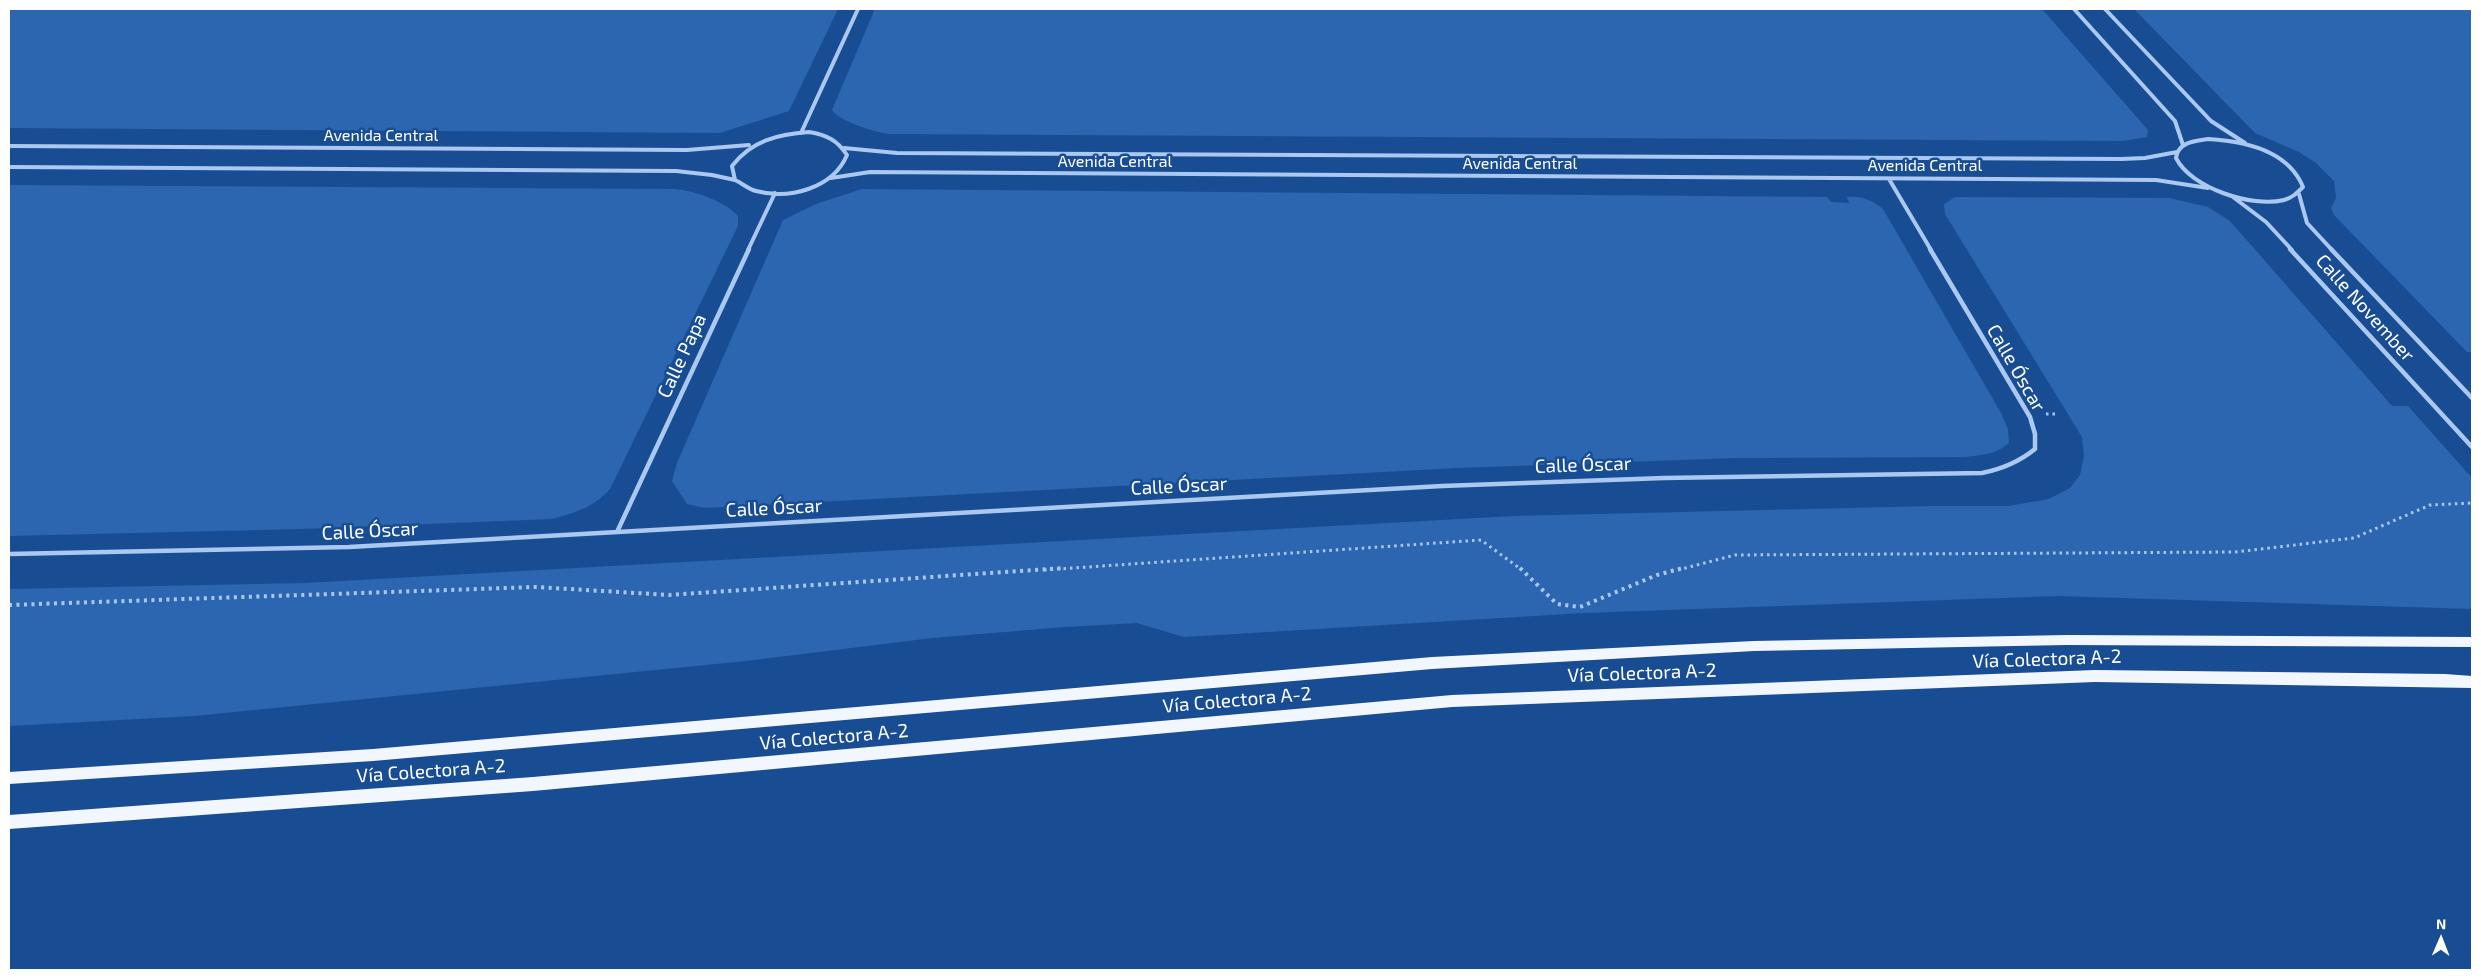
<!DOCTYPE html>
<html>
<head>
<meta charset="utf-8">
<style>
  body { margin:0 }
  #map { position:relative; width:2481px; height:979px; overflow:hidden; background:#194d93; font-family:"Exo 2",sans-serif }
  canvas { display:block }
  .frame { position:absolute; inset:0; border:10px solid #fff; pointer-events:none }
  .north { position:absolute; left:2416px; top:914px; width:50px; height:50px; -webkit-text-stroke:4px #194d93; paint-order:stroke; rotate:1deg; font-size:14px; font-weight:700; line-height:20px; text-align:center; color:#fff }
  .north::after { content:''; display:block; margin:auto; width:18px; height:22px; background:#fff; clip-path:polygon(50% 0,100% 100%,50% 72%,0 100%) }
</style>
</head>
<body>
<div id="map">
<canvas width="2481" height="979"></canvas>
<div class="frame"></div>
<div class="north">N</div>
</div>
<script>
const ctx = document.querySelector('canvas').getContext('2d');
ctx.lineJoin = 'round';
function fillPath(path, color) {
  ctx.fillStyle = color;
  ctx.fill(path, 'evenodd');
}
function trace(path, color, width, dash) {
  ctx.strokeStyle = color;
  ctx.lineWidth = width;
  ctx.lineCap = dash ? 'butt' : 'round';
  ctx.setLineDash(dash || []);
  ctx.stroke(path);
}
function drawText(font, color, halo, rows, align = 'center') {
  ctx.font = font + ' "Exo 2",sans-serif';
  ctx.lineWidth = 5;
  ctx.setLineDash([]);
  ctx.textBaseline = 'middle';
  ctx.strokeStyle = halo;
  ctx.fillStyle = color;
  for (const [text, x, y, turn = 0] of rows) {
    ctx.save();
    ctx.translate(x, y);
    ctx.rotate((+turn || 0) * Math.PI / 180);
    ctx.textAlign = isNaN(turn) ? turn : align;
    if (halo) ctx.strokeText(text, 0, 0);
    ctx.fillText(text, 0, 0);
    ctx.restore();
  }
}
fillPath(new Path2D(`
  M9,9H838L789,111L720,133L9,128Z
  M875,9H2042L2148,130L2147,137L2123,141L889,134C875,132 840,122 832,110Z
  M2134,9H2472V352H2467L2334,215L2331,208L2336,198L2334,181L2316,163L2299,152L2255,133Z
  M9,185L675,189C696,191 724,201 738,216V226L610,489C594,507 575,513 552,519L301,529L9,536Z
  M862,189L1827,197L1831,202L1849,203L1847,197C1861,196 1872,200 1883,209L2001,413L2008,429L2009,443C1995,455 1982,455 1964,457L1736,458L1458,468L705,508L687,504L672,481L677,463L783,220L816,204Z
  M1955,197L2169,198L2208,207L2230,221L2392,406H2408L2472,478V609L2058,596L1584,613L1184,637L1137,623L1065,627L932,638L746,661L194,716L9,726V589L306,583L1514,516L1933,506H2008L2049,499L2070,488L2080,475L2084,456L2082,437L1945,214L1944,204Z`), '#2c66b1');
trace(new Path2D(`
  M2046,414H2056
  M1044,570L1481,540L1522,570
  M1678,570L1735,555L2235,552L2354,538L2430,505L2472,503`), '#aac8f0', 3, [2.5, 4]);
trace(new Path2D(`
  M1520,568L1557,604L1580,607L1657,575L1683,568
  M9,605L536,587L669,595L1063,568`), '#aac8f0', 4, [3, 4.5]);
trace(new Path2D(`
  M2074,9L2175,121L2183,145
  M2105,9L2211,121L2245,143
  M809,132C827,135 837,140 847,155C833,188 790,200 756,191C748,189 742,183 735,180L732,166C751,141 778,134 809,132Z
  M801,133L858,9
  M2208,139C2244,141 2288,150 2303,187C2297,193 2292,198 2284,200C2252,208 2191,188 2176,158C2178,142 2195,141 2208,139Z
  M9,146L687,150L749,145
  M844,148L897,153L2121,159L2145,158L2177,152
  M9,167L676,171L712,175L735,180
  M831,178L870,172L2156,180L2208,188
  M1889,179L1931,250
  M2299,194L2307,223L2332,250
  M2233,197L2266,222L2292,250
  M748,250L775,193`), '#aac8f0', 4);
trace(new Path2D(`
  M2290,249L2472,447
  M2331,249L2472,398
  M617,532L749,249
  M9,554L349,547L1442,486L1664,478L1982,473C2002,469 2019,462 2035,449V434L2030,417L1930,249`), '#aac8f0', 4.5);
fillPath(new Path2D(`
  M2067,635L2472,637V647L2067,645L1754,651L1432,669L373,761L9,784V772L373,749L1432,657L1754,641Z
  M2095,670L2445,674L2472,676V688L2095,682L1452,707L533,791L9,829V815L533,777L1452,695Z`), '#f2f7ff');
drawText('16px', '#fff', '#194d93', [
  ["Avenida Central",381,136],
  ["Avenida Central",1115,162],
  ["Avenida Central",1520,164],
  ["Avenida Central",1925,166]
]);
drawText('19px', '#fff', '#194d93', [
  ["Calle November",2365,308,48],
  ["Calle Papa",682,356,-65],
  ["Calle Óscar",2016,368,60],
  ["Calle Óscar",1583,465,-2],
  ["Calle Óscar",1179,486,-3],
  ["Calle Óscar",774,508,-3],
  ["Calle Óscar",370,531,-3],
  ["Vía Colectora A-2",2047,659,-2],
  ["Vía Colectora A-2",1642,673,-2],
  ["Vía Colectora A-2",1237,700,-5],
  ["Vía Colectora A-2",834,737,-5],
  ["Vía Colectora A-2",431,771,-4]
]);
</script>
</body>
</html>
